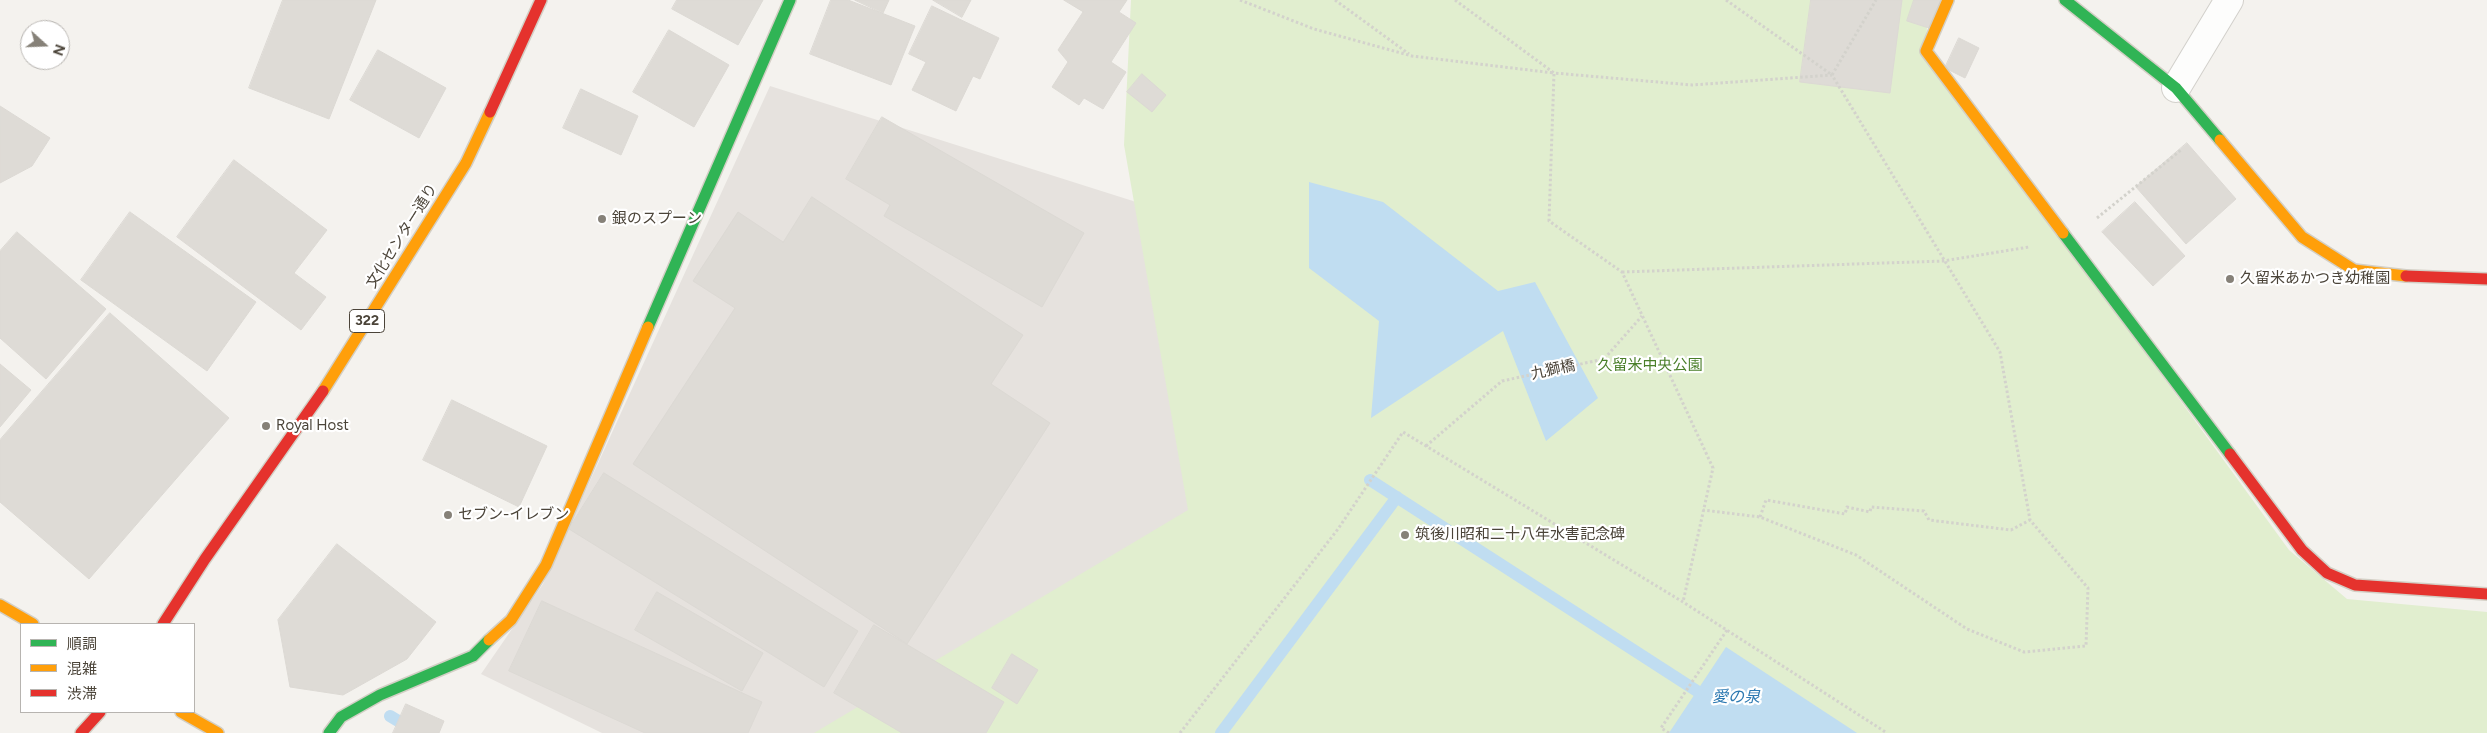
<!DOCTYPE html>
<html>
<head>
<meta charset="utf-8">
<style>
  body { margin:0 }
  #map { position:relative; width:2487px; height:733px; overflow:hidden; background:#f4f2ee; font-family:Figtree,"Noto Sans JP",sans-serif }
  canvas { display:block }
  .legend { position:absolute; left:20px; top:623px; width:175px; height:90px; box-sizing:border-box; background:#fff; border:1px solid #b7b4b0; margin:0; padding:6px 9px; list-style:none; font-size:15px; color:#4b4439 }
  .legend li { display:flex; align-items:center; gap:10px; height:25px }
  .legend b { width:25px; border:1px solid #b7b4b0 }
  .north { position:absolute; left:20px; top:20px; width:50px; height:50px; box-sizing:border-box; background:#fff; border:1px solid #b7b4b0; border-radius:50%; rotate:110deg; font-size:14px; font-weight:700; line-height:20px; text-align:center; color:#4b4439 }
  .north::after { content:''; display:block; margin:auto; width:18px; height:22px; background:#868178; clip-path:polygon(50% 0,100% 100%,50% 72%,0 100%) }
</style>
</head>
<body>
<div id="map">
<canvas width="2487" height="733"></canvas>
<ul class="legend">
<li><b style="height:6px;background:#30b455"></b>順調</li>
<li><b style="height:6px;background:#ff9f0a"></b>混雑</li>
<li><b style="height:6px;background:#e5322d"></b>渋滞</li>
</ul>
<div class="north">N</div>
</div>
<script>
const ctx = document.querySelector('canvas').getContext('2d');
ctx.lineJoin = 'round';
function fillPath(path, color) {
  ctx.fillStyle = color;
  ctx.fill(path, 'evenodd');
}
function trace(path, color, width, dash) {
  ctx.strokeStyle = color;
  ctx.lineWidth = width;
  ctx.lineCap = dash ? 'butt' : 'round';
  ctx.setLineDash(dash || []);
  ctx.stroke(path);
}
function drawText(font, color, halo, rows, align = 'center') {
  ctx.font = font + ' Figtree,"Noto Sans JP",sans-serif';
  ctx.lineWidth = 4.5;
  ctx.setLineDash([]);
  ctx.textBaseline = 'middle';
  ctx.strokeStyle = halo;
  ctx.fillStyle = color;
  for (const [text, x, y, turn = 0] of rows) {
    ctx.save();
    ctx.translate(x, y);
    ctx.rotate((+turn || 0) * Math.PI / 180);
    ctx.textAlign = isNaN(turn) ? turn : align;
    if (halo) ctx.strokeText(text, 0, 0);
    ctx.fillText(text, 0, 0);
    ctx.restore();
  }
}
fillPath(new Path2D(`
  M770,86L1234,233L1248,438L1079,733H602L481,674L543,584Z`), '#e6e2de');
fillPath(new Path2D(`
  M1131,0H1928L1926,51L2289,550L2347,599L2487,612V733H814L1188,510L1124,145Z`), '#e1eecf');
fillPath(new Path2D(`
  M1309,182L1383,202L1498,291L1535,282L1598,398L1546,441L1503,331L1371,418L1379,321L1309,268Z
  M1726,647L1857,733H1669Z`), '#c0ddf1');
trace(new Path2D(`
  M1370,480L1697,691
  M390,716L418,733
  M1221,733L1397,497`), '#c0ddf1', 12);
const building = new Path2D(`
  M283,0H376L329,119L249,88Z
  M677,0H763L738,45L672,9Z
  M831,0H848L915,26L891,85L810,54Z
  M855,0H889L883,13Z
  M933,0H971L962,17Z
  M1064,0H1127L1119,12L1136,23L1111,62L1126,72L1103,109L1084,98L1079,105L1052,87L1068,62L1058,50L1083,12Z
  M1811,0H1902L1890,93L1800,82Z
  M1914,0H1945L1935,30L1907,21Z
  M932,6L999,38L980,79L973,76L956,111L912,90L926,62L909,54Z
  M669,30L729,65L694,127L633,92Z
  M1959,38L1979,48L1965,78L1945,68Z
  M378,50L446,88L419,138L350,100Z
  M1142,74L1166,95L1152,112L1127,92Z
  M581,89L638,116L621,155L563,128Z
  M0,106L50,138L32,166L0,183Z
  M882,117L1084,233L1042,307L884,216L890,205L846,179Z
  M2187,143L2236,199L2186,244L2136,187Z
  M234,160L327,230L294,273L326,297L301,330L177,237Z
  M812,197L1023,335L991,384L1050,423L907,644L633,464L735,308L693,281L738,212L783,242Z
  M2135,202L2185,256L2153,286L2102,232Z
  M130,212L256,302L207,371L81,280Z
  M17,232L106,309L46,379L0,338V251Z
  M110,313L229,418L89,579L0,502V440Z
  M0,364L31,390L0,427Z
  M452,400L547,446L519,507L423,460Z
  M604,473L858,631L824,687L569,529Z
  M337,544L436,622L407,659L343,695L290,687L278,620Z
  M657,592L763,653L742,691L635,630Z
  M542,601L762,702L748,733H645L509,671Z
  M874,625L1004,702L986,733H902L834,693Z
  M1012,654L1038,670L1017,704L992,688Z
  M406,704L444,721L439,733H393Z`);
fillPath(building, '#dedbd6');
trace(building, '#dcd9d4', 1);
const street = new Path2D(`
  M2176,88L2229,0`);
const fast = new Path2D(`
  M2065,0L2176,88L2220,140
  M2063,233L2230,454
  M648,327L790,0
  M329,733L341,717L380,695L473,656L489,640`);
const slow = new Path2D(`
  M1948,0L1926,51L2063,233
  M2220,140L2302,237L2354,270L2406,276
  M323,391L466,163L490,112
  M0,605L33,624
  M489,640L511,620L546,565L648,327
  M181,712L218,733`);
const jam = new Path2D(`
  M490,112L541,0
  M2406,276L2487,279
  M2230,454L2302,550L2327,573L2355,585L2487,594
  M163,624L205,559L323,391
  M81,733L100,712`);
trace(street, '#d2d0cb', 30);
trace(fast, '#d3cfc5', 14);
trace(slow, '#d3cfc5', 14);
trace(jam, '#d3cfc5', 14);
trace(new Path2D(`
  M1240,0L1314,29L1412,56L1554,73L1549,221L1622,272L1713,468L1683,602
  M1335,0L1409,54
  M1455,0L1554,73L1692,85L1832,75L2000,352L2030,520L2088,588L2086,646L2024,652L1967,629L1856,555L1760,517L1703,510
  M1726,0L1832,75L1876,0
  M2097,218L2181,150
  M1622,272L1943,261L2029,247
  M1426,446L1502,381L1604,359L1642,316
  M1760,517L1766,500L1845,514L1847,507L1870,512L1871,507L1924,511L1929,520L2011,530L2030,520
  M1180,733L1338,529L1403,432L1683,602L1887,733
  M1669,733L1661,728L1727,630`), '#d3d2cc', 3, [2.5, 2.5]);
trace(street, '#fdfdfc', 28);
trace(fast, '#30b455', 11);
trace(slow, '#ff9f0a', 11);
trace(jam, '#e5322d', 11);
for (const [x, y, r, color] of [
  [602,219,5,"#868178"],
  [2230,279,5,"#868178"],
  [266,426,5,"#868178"],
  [448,515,5,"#868178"],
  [1405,535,5,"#868178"]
]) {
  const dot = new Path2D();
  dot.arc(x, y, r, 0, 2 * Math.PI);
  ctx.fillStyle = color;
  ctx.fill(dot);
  trace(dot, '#fff', 2);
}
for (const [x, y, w] of [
  [367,321,35]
]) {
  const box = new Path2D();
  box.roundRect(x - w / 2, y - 11.5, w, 23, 4);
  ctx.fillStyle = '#fff';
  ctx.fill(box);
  trace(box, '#4b4439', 1);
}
drawText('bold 14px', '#4b4439', null, [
  ["322",367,321]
]);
drawText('15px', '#4b4439', '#fff', [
  ["銀のスプーン",612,219],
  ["久留米あかつき幼稚園",2240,279],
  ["Royal Host",276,426],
  ["セブン-イレブン",458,515],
  ["筑後川昭和二十八年水害記念碑",1415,535]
], 'left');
drawText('15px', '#4b4439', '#fff', [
  ["文化センター通り",402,236,-58],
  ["九獅橋",1553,370,-12]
]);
drawText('15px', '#4a7f2a', '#fff', [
  ["久留米中央公園",1650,366]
]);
drawText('italic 16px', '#2e7ab2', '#fff', [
  ["愛の泉",1736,697]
]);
</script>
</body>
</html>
